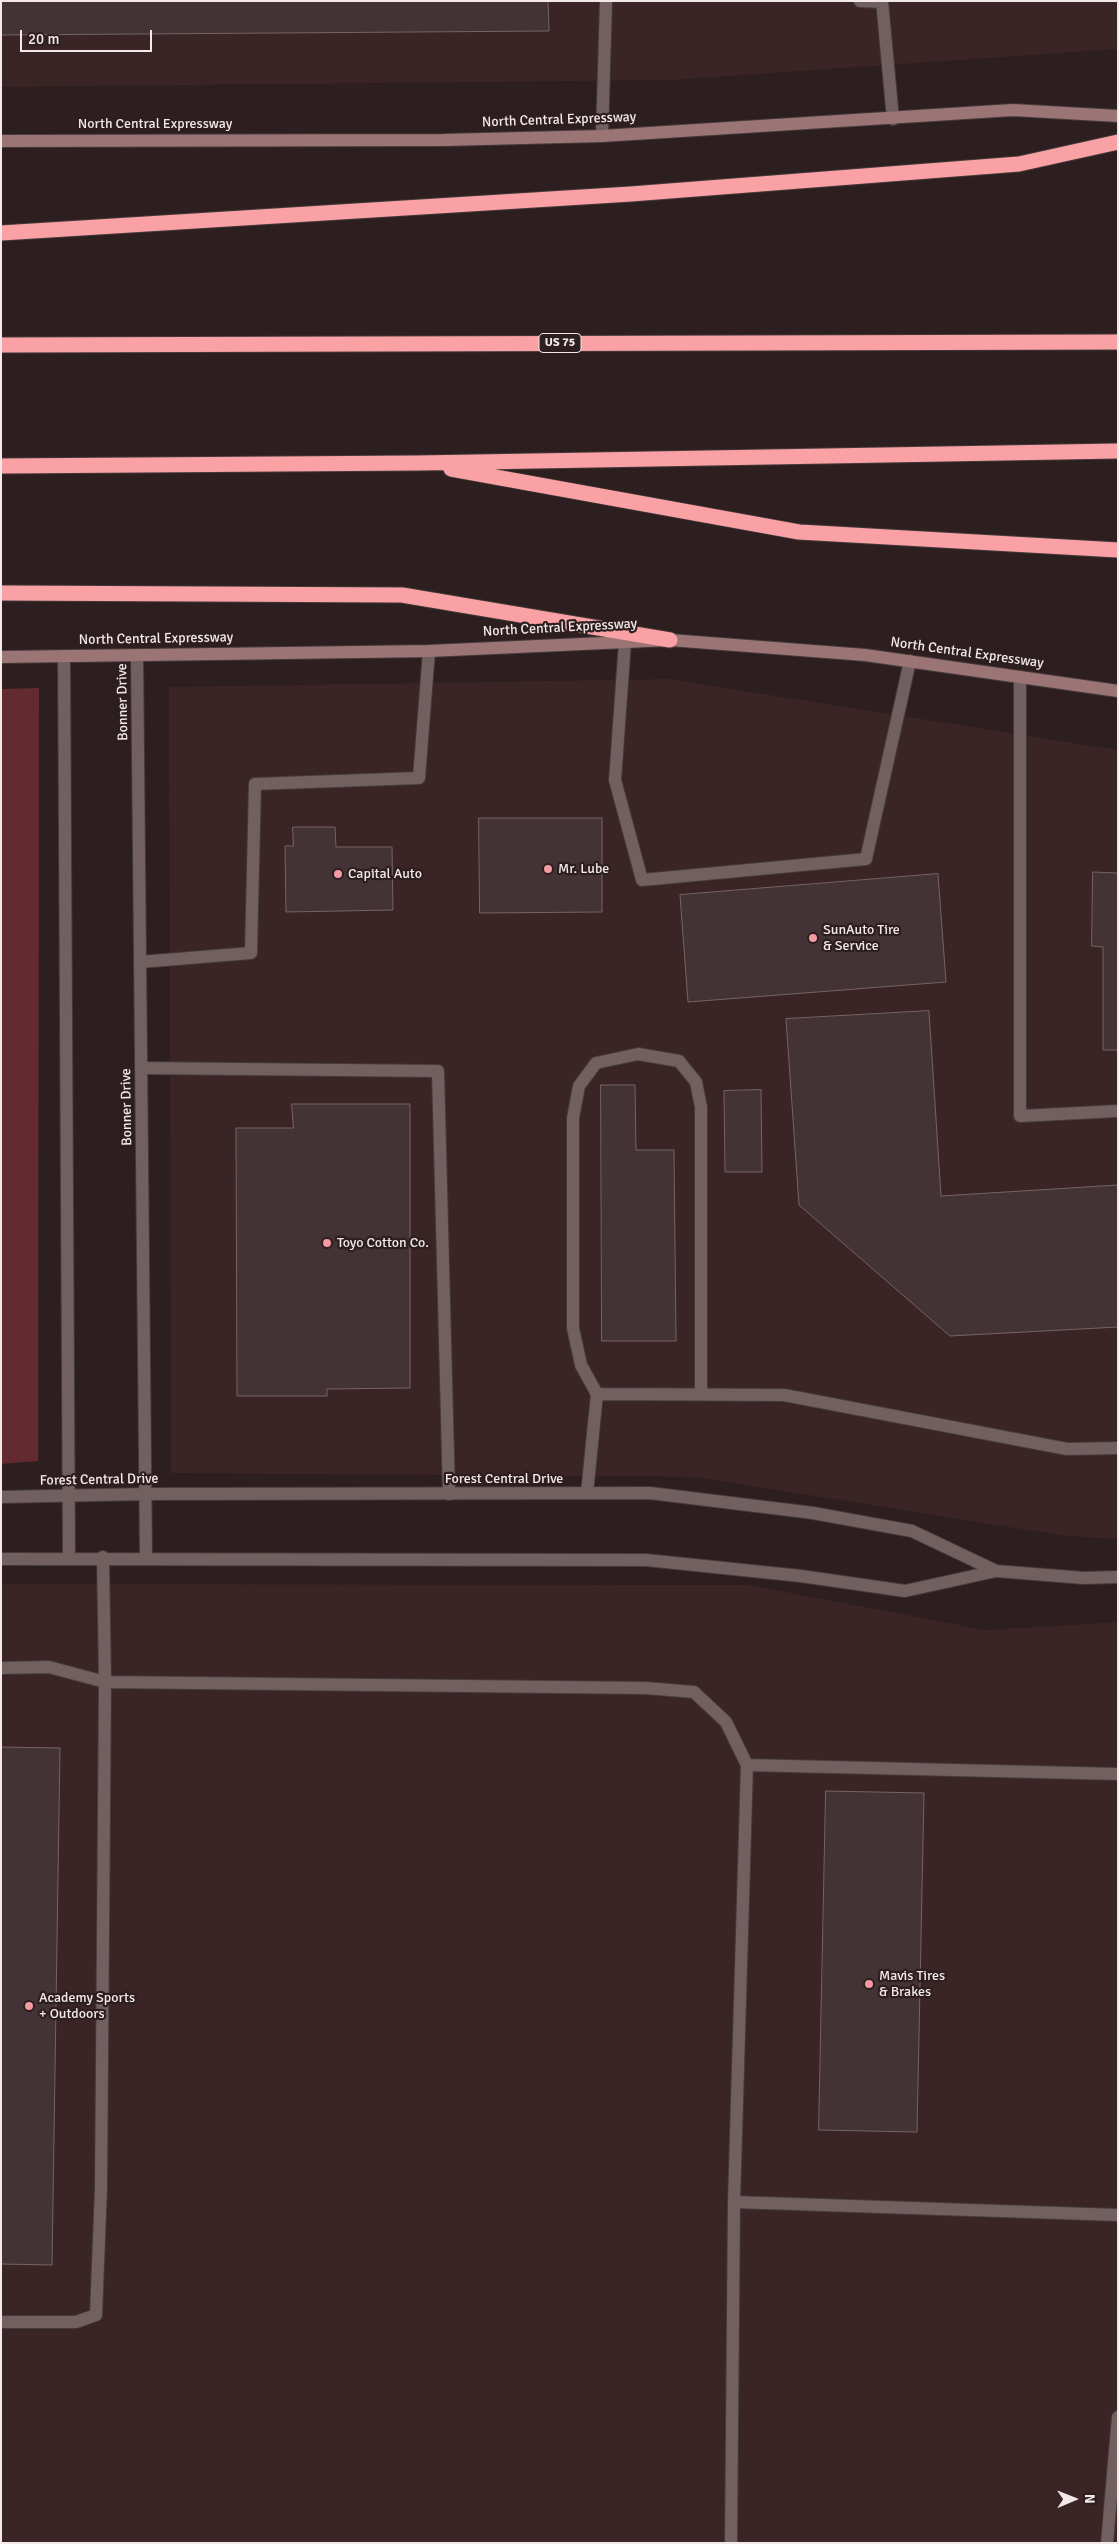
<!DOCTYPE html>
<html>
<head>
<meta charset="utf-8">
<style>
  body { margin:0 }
  #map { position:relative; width:1119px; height:2544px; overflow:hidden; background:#2d1e1f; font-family:Signika,sans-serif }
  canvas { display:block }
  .frame { position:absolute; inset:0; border:2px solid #f3e9e9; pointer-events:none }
  .north { position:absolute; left:1049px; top:2474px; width:50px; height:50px; -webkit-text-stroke:4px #2d1e1f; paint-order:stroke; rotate:89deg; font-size:14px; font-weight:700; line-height:20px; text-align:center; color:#f3e9e9 }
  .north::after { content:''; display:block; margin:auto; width:18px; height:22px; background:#f3e9e9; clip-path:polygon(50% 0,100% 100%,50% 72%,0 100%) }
  .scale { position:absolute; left:20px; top:30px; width:132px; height:22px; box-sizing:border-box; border:2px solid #f3e9e9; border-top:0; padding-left:6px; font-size:15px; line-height:18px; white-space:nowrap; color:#f3e9e9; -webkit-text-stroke:4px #2d1e1f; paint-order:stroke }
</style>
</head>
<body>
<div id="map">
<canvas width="1119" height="2544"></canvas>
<div class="frame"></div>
<div class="north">N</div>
<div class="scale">20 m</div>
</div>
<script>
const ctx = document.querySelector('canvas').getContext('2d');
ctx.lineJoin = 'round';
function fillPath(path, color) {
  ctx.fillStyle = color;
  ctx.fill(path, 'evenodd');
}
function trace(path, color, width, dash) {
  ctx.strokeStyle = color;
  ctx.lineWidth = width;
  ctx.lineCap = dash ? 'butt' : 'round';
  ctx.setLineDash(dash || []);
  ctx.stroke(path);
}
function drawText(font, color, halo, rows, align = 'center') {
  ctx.font = font + ' Signika,sans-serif';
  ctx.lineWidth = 4.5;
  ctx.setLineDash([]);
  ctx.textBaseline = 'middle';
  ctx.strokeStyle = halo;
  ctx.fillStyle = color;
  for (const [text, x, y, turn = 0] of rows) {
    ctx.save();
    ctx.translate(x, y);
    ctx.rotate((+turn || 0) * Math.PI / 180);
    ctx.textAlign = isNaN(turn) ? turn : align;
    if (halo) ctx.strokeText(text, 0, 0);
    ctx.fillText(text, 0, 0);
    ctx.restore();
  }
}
fillPath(new Path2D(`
  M1,1H1118V49L672,80L1,87Z
  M669,679L1118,750V1539L1065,1536L695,1477L171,1473L169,687Z
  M1,1584L749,1585L986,1630L1118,1622V2543H1Z`), '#3a2425');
fillPath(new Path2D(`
  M39,688L38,1461L1,1464V689Z`), '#632b30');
const building = new Path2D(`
  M1,1H548L549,31L1,35Z
  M479,818H602V912L480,913Z
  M293,827H335L336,847H392L393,910L286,912L285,846H293Z
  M1093,872L1118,873V1050H1103V947L1092,946Z
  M938,874L946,982L688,1002L680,895Z
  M929,1011L941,1196L1118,1185V1327L950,1336L799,1205L786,1019Z
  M601,1085H635L636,1150H674L676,1341H602Z
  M761,1090L762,1172H725L724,1091Z
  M292,1104H410V1388L327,1389V1396H237L236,1128H293Z
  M1,1747L60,1748L52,2265L1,2264Z
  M826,1791L924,1793L917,2132L819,2130Z`);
fillPath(building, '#433334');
trace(building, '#766465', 1);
const lane = new Path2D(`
  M860,1L882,2
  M882,1L893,119
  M602,136L606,1
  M625,642L615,780L642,880L866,859L910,661
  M1020,677V1116L1118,1111
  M140,962L251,953L255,784L419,778L429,651
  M141,1068L438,1071L449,1494
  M597,1394L581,1365L573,1328V1118L579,1086L596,1063L638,1054L679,1061L696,1082L701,1107V1394
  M587,1493L597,1394L784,1395L1067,1449L1118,1448
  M103,1557L105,1682L645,1688L694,1692L726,1722L747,1765
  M1,1668L49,1667L105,1682L101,2188L96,2315L76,2322H1
  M734,2202L1118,2215
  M731,2543L734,2202L747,1765L1118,1774
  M1107,2543L1118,2417`);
const street = new Path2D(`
  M137,655L146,1558
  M64,656L69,1558
  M1,1497L146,1494L650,1493L813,1513L912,1531L996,1571
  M1,1559L646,1560L801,1576L905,1591L996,1571L1084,1578L1118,1577`);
const secondary = new Path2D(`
  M1,141L444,140L602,136L1013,110L1118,116
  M1,657L429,651L670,640L865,655L1118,691`);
const highway = new Path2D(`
  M1,233L631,194L1019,164L1118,142
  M1,345L1118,342
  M1,466L418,463L1118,451
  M451,469L799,532L1118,550
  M1,593L402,595L670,640`);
trace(lane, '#453a3a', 14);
trace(street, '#453a3a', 14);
trace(secondary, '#453a3a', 14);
trace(highway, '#453a3a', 17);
trace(lane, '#726061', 12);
trace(street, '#726061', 12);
trace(secondary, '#9b7476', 12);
trace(highway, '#faa1a6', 15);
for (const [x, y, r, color] of [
  [548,869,5,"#f49aa0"],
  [338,874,5,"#f49aa0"],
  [813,938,5,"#f49aa0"],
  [327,1243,5,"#f49aa0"],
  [869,1984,5,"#f49aa0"],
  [29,2006,5,"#f49aa0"]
]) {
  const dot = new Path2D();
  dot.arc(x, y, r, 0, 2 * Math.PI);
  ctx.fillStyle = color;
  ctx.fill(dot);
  trace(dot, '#2d1e1f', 2);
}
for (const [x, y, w] of [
  [560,343,42]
]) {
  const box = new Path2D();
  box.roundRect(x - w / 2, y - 9.5, w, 19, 4);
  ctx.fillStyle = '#2d1e1f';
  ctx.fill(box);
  trace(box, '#f3e9e9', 1);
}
drawText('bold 12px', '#f3e9e9', null, [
  ["US 75",560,343]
]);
drawText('14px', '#f3e9e9', '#2d1e1f', [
  ["North Central Expressway",559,120,-2],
  ["North Central Expressway",155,124],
  ["North Central Expressway",560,628,-3],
  ["North Central Expressway",156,639,-1],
  ["North Central Expressway",967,653,8],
  ["Bonner Drive",123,702,-91],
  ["Bonner Drive",127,1107,-91],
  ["Forest Central Drive",504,1479],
  ["Forest Central Drive",99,1480,-1]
]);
drawText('14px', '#f3e9e9', '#2d1e1f', [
  ["Mr. Lube",558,869],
  ["Capital Auto",348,874],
  ["SunAuto Tire",823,930],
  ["& Service",823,946],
  ["Toyo Cotton Co.",337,1243],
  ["Mavis Tires",879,1976],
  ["& Brakes",879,1992],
  ["Academy Sports",39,1998],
  ["+ Outdoors",39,2014]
], 'left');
</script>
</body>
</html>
